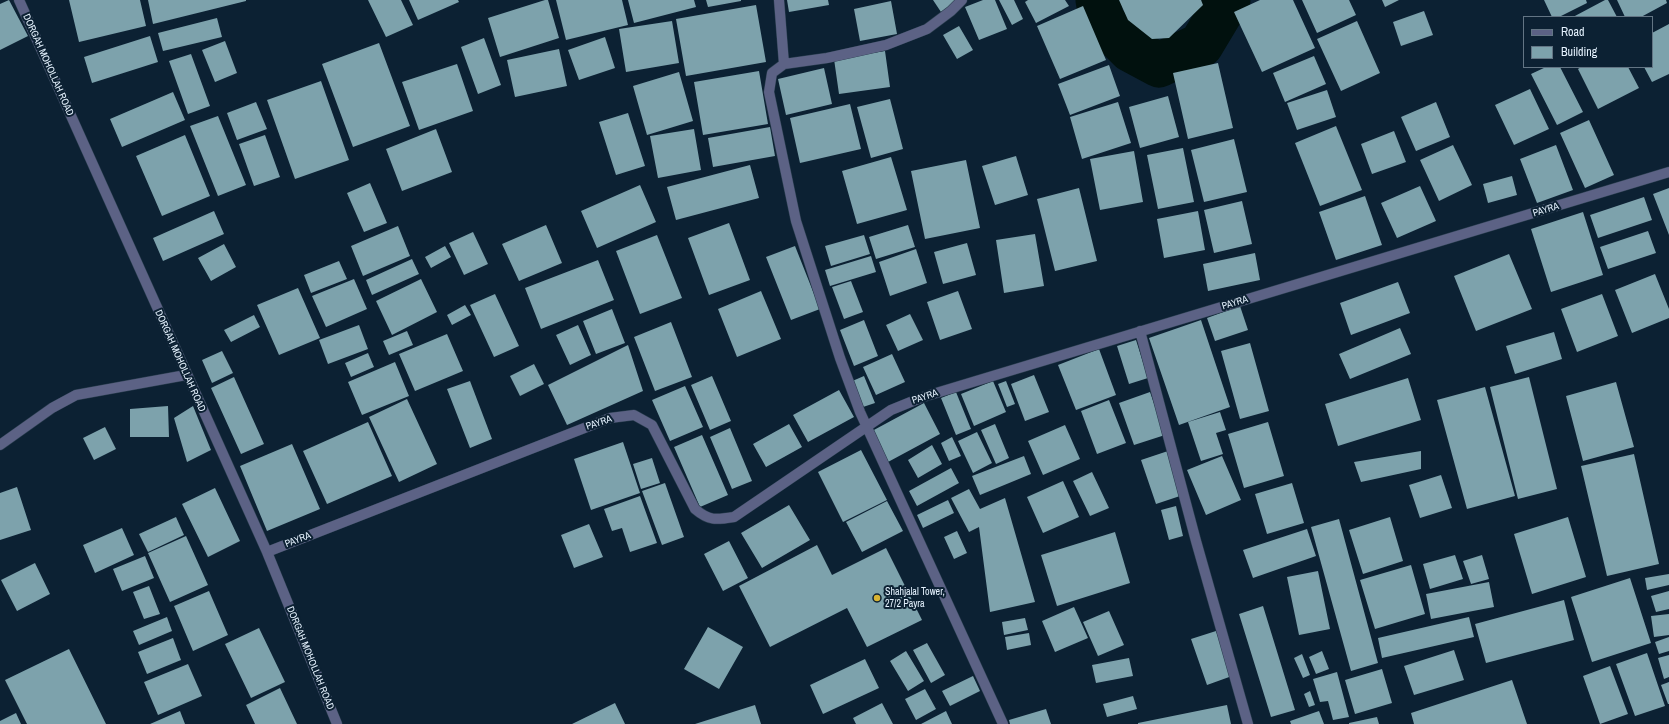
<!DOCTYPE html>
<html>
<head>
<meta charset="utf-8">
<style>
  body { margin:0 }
  #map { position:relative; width:1669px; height:724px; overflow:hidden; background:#0c2133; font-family:"Archivo Narrow",sans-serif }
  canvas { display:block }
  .legend { position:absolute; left:1523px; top:16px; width:130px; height:52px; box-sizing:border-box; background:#0c2133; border:1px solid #637584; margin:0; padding:5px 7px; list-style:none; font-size:12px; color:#e5f2fe }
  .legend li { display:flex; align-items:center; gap:8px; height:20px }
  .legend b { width:20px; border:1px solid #637584 }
</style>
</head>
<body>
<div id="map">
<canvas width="1669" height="724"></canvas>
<ul class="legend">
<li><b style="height:5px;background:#5c6285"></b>Road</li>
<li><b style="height:11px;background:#7da2ac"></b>Building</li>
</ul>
</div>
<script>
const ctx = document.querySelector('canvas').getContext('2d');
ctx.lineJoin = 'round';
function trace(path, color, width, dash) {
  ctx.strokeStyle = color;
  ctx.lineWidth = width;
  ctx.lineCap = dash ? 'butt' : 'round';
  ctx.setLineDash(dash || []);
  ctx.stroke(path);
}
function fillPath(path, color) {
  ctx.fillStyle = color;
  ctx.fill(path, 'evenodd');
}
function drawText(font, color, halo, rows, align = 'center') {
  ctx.font = font + ' "Archivo Narrow",sans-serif';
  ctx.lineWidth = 4;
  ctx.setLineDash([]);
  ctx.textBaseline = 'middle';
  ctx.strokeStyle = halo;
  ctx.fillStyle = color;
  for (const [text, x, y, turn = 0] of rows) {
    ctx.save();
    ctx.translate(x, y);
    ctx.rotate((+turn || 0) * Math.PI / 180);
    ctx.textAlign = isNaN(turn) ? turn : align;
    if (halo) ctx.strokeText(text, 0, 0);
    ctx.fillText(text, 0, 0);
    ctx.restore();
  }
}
trace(new Path2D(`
  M1098,0L1102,21L1131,50L1159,65L1201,45L1228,0`), '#01110e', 45);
fillPath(new Path2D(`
  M9,0L28,36L0,50V4Z
  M69,0H140L146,26L79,42Z
  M148,0H246V1L153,24Z
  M368,0H401L413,25L386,37Z
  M409,0H458L459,2L418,20Z
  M545,0H548L559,38L500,57L488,18Z
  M556,0H622L628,25L566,40Z
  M628,0H694L696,7L634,23Z
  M706,0H741V1L708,7Z
  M787,0H828L829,5L789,12Z
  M933,0H954L956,3L941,12Z
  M983,0H995L1007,29L979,40L965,7Z
  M999,0H1014L1023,19L1012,25Z
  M1028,0H1065L1069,6L1036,23L1025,2Z
  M1119,0H1201L1203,5L1169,38L1152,39L1128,20Z
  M1260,0H1293L1315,48L1262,72L1234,12Z
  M1302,0H1349L1356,15L1317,33Z
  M1382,0H1399L1385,7Z
  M1544,0H1586L1587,3L1559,17H1552Z
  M1605,0H1608L1617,17H1573Z
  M1617,0H1666L1667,3L1641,17H1625Z
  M891,1L897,34L860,41L854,9Z
  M756,5L766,62L686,76L676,19Z
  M1083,6L1106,60L1060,79L1037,26Z
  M1424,11L1433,35L1401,46L1393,22Z
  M217,18L222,37L163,51L158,33Z
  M672,21L679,63L626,72L619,29Z
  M1357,21L1380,73L1341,91L1317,39Z
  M1669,24V74L1652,82L1644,67H1652V33Z
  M959,26L973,50L957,59L943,35Z
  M150,36L158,62L92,83L84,57Z
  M605,37L615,68L579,80L568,50Z
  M484,38L501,85L478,94L461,47Z
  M225,41L237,73L215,82L202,50Z
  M379,43L410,126L353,147L322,64Z
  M559,49L567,86L515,97L507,60Z
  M885,51L890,87L839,94L834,59Z
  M191,54L210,106L188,114L169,61Z
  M1314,56L1326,84L1285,102L1273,73Z
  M1218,63L1233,128L1188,139L1173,73Z
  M457,64L473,111L419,130L402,82Z
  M1109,65L1120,96L1070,115L1058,84Z
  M1546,67H1560L1583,112L1557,125L1531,74Z
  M1581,67H1628L1639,88L1598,109L1578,69Z
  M824,68L832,104L786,115L778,79Z
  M759,71L768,124L703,135L694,82Z
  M679,72L693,121L647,135L633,86Z
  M321,81L349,160L295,179L267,100Z
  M1530,89L1549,129L1514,145L1495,105Z
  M1327,90L1336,117L1297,130L1287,103Z
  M173,92L185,120L122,147L110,119Z
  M1168,96L1179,137L1140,148L1129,107Z
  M890,99L903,149L871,158L857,107Z
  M256,102L267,129L237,140L227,113Z
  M1118,102L1131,143L1082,159L1070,117Z
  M1436,102L1450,137L1416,151L1401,117Z
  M850,104L861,149L800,163L790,118Z
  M628,113L645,166L616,175L599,122Z
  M218,116L246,185L218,196L190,126Z
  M1589,120L1614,175L1585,188L1560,133Z
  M1336,126L1362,190L1320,206L1295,143Z
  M770,127L775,156L713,167L708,138Z
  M436,129L452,172L402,191L386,149Z
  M694,129L701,170L658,178L650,136Z
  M1394,131L1406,162L1372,174L1361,144Z
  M185,135L210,196L162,216L136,156Z
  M265,135L280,177L254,186L239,144Z
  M1234,139L1247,192L1204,202L1191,150Z
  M1453,145L1472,185L1439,201L1420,160Z
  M1556,145L1573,190L1537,203L1520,159Z
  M1183,148L1194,202L1158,209L1147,155Z
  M1134,151L1143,202L1100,210L1090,159Z
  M1016,156L1028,195L995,205L982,166Z
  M891,157L907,210L857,224L842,171Z
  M966,160L980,228L925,239L911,171Z
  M750,165L759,198L676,220L667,187Z
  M1512,176L1517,195L1488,203L1483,184Z
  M370,183L387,223L364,232L347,193Z
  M640,185L656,222L597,248L581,211Z
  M1420,186L1436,221L1397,238L1381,203Z
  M1079,188L1097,261L1055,271L1037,199Z
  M1669,188V235L1653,194Z
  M1365,196L1382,245L1336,260L1319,212Z
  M1644,197L1652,220L1598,238L1590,215Z
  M1242,201L1252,244L1214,253L1204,210Z
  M214,211L224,234L163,261L153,238Z
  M1198,211L1205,250L1164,258L1157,219Z
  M1583,212L1603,275L1551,292L1531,229Z
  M729,223L750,280L709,295L688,238Z
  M546,225L562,263L519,281L502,244Z
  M908,225L915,247L876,259L869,237Z
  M398,226L410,256L363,276L351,246Z
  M1648,231L1656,253L1608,269L1600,247Z
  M473,232L488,264L464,275L449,243Z
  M1035,234L1044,286L1004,293L996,240Z
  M657,235L682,298L640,314L616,251Z
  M864,235L870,254L831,266L825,246Z
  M967,243L976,275L943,284L934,252Z
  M224,244L236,267L211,281L198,258Z
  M445,246L451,257L431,268L425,257Z
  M795,246L820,309L791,320L766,257Z
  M916,249L927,283L890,296L879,262Z
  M1255,253L1260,280L1208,291L1203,264Z
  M1509,254L1532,309L1476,331L1454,276Z
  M871,256L876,272L830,286L825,270Z
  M412,259L419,274L372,295L366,280Z
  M598,260L614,300L541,329L525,288Z
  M339,261L347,279L311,293L304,275Z
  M1655,274L1669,309V318L1632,333L1615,290Z
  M354,279L367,309L326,327L312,296Z
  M421,279L437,312L392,335L376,301Z
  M851,281L863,312L844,319L832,287Z
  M1398,282L1410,313L1351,335L1340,303Z
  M298,288L320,338L279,355L257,305Z
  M761,291L781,339L737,357L718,309Z
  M958,291L972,329L940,340L927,302Z
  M495,294L519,346L494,357L470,305Z
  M1602,294L1618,336L1577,352L1561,309Z
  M465,305L471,315L452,325L447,315Z
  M1240,306L1248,330L1215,341L1207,318Z
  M612,309L625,343L596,354L583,321Z
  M910,314L923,340L898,351L886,325Z
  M254,315L260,327L231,342L224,330Z
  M864,320L878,356L854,366L840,330Z
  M1201,320L1230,407L1179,425L1149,338Z
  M671,322L692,377L655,391L634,337Z
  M359,325L368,349L328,364L319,340Z
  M578,325L591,355L570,365L556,335Z
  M1400,328L1411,354L1350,379L1339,354Z
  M407,331L413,345L389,355L383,341Z
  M1554,332L1562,359L1515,374L1506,346Z
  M447,334L463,371L415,391L399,354Z
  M1136,340L1148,378L1129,384L1117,346Z
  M1250,343L1269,411L1240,419L1221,351Z
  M628,345L643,391L567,425L548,385Z
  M1099,349L1116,395L1076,410L1058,365Z
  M222,351L233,373L212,383L202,360Z
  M368,353L374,367L351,377L345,363Z
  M892,354L905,382L876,395L863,367Z
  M395,362L409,396L362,415L348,382Z
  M534,364L544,384L520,396L510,376Z
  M1034,375L1049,412L1025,421L1011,384Z
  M712,376L731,421L710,430L691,385Z
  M864,376L875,403L860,408L850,382Z
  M234,377L264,444L241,454L211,388Z
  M1529,377L1557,489L1518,499L1490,387Z
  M1408,378L1421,420L1338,446L1325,404Z
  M470,381L492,439L470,448L447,389Z
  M993,381L1006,412L974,426L961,394Z
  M1006,381L1015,404L1007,407L998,384Z
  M1616,382L1634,447L1583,461L1566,396Z
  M685,386L703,427L670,441L652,400Z
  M1485,387L1515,496L1467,509L1437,400Z
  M839,390L854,417L808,442L793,415Z
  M956,392L971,429L956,435L941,398Z
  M1150,392L1165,435L1134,445L1119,403Z
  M407,399L437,464L399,482L369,417Z
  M1109,400L1126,443L1097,454L1081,411Z
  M924,403L940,434L888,462L872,431Z
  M168,406L169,437H130V409Z
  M193,406L211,450L187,462L174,418Z
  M1220,412L1226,430L1216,433L1223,454L1201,461L1188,422Z
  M368,422L392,476L327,504L303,451Z
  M1268,422L1284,476L1244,488L1228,434Z
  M789,424L802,447L766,467L753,444Z
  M995,424L1009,458L996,464L981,430Z
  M1065,425L1080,459L1043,475L1028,441Z
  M105,427L116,449L94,460L83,438Z
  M730,428L752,481L732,489L710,437Z
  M977,432L992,463L973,473L958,441Z
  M702,435L728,495L700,507L674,447Z
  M952,437L961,456L949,461L941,443Z
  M623,442L640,493L591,510L574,459Z
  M292,444L320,509L267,531L240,466Z
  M932,445L942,464L918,478L908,460Z
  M861,450L887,500L843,522L818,472Z
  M1168,451L1183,495L1156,504L1141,460Z
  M1421,451V469L1361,482L1354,462Z
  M1634,454L1659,564L1607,576L1581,466Z
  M1024,456L1031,474L980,495L972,476Z
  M1222,456L1241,500L1206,515L1187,470Z
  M652,458L660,483L641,489L633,464Z
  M951,468L959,483L917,506L909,491Z
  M1092,472L1109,508L1090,516L1073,481Z
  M1441,475L1452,508L1420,518L1409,485Z
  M1063,481L1079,517L1043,533L1027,497Z
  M665,483L684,537L662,545L642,491Z
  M1292,483L1304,523L1267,534L1255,494Z
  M17,487L31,530L0,540V493Z
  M215,488L240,541L208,557L182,504Z
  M969,489L980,509L1005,498L1035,602L990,612L979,527L969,532L951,498Z
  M640,496L657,543L630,552L622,528L612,531L604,509Z
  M948,500L954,513L923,528L917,515Z
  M887,501L903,531L862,552L846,522Z
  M789,505L810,540L762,568L741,533Z
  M1176,506L1183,536L1169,540L1161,510Z
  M176,517L184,535L148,552L139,534Z
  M1390,517L1403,561L1363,574L1349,530Z
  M1568,517L1586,577L1532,594L1514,534Z
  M1339,519L1378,663L1351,671L1311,527Z
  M589,524L603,557L574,568L561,535Z
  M122,528L134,555L95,573L83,545Z
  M1307,529L1316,556L1253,578L1243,550Z
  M957,531L967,553L954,559L944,537Z
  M1115,532L1130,583L1057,606L1041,555Z
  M186,536L208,585L170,602L148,553Z
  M729,541L748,578L723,591L704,554Z
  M817,545L832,575L886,548L922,620L867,647L847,608L770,647L739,586Z
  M1455,555L1463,579L1430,589L1423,564Z
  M1482,555L1489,579L1471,584L1463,561Z
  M145,556L154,578L122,591L113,569Z
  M35,563L50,594L17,611L1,580Z
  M1411,565L1425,614L1375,629L1360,580Z
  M1318,571L1330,629L1299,635L1287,577Z
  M1669,574V585L1647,590L1645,578Z
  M1630,578L1651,643L1592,662L1571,597Z
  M1489,582L1494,607L1431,619L1426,594Z
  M149,586L160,614L144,619L133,592Z
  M209,591L228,635L193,651L174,606Z
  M1669,591V609L1656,612L1651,596Z
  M1564,600L1574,640L1486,663L1475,624Z
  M1263,606L1295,710L1271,717L1239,614Z
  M1074,607L1088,638L1055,652L1042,621Z
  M1109,611L1124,645L1098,656L1083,622Z
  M1669,614V635L1654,637L1651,616Z
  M167,617L172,631L139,645L133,631Z
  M1469,617L1474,637L1382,658L1378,638Z
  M1025,618L1028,630L1004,635L1002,622Z
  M708,627L743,647L719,689L684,669Z
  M259,628L285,682L251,698L225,644Z
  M1216,631L1232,676L1207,685L1191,639Z
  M1029,633L1031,645L1007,650L1005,637Z
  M1669,637V651L1659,654L1655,642Z
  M173,638L181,660L147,674L138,652Z
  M927,643L945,675L931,683L913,650Z
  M69,649L106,724H27L5,680Z
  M1454,650L1464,680L1414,695L1404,666Z
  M906,651L924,681L908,691L890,661Z
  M1322,651L1329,669L1316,674L1309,657Z
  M1647,653L1665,706L1635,716L1616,664Z
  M1302,654L1310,675L1303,678L1294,658Z
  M1669,655V677L1664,679L1658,658Z
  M1129,658L1133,676L1096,683L1092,665Z
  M865,659L879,688L823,714L810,685Z
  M188,664L202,696L158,715L144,682Z
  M1610,666L1628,714L1600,724L1583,676Z
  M1382,669L1392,703L1355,714L1345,680Z
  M1337,672L1349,717L1333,720L1328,701L1320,702L1313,679Z
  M973,676L980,691L950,706L942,691Z
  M1512,680L1527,724H1414L1411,713Z
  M1669,682V704H1668L1661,685Z
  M280,688L297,724H255L246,705Z
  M925,689L936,709L916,720L905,699Z
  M1310,691L1315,705L1309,707L1304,694Z
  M1133,696L1137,709L1107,717L1103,704Z
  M615,703L625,724H572Z
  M882,703L893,724H856L853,718Z
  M755,705L761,724H695Z
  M1227,705L1231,724H1138V723Z
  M1046,709L1051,724H1010L1009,720Z
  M180,711L185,724H150Z
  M946,711L952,724H921Z
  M1319,711L1324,724H1291L1290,721Z
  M16,713L21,724H0V721Z
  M1377,717L1379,724H1349V723Z`), '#7da2ac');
const street = new Path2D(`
  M19,0L267,552L337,724
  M779,0L784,64
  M962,0L951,11L927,29L886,45L827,58L784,64L772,73L769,92L796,221L840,358L860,412L1003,724
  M1140,331L1196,541L1248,724
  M0,445L52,408L76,395L186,375
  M267,552L610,418L634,415L652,425L695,509C709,521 716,520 734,517L891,410L923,397L1669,172`);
trace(street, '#2a3e4f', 11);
trace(street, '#5c6285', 10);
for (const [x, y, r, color] of [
  [877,598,4,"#d8b434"]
]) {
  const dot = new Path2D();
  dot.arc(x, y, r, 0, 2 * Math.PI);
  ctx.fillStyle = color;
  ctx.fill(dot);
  trace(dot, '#0c2133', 1.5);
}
drawText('10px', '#e5f2fe', '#0c2133', [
  ["DORGAH MOHOLLAH ROAD",48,65,66],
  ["PAYRA",1546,210,-17],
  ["PAYRA",1235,303,-17],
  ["DORGAH MOHOLLAH ROAD",180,361,66],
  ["PAYRA",925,397,-19],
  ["PAYRA",599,423,-19],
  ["PAYRA",298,540,-21],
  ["DORGAH MOHOLLAH ROAD",310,658,68]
]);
drawText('10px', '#e5f2fe', '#0c2133', [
  ["Shahjalal Tower,",885,592],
  ["27/2 Payra",885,604]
], 'left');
</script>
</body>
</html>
